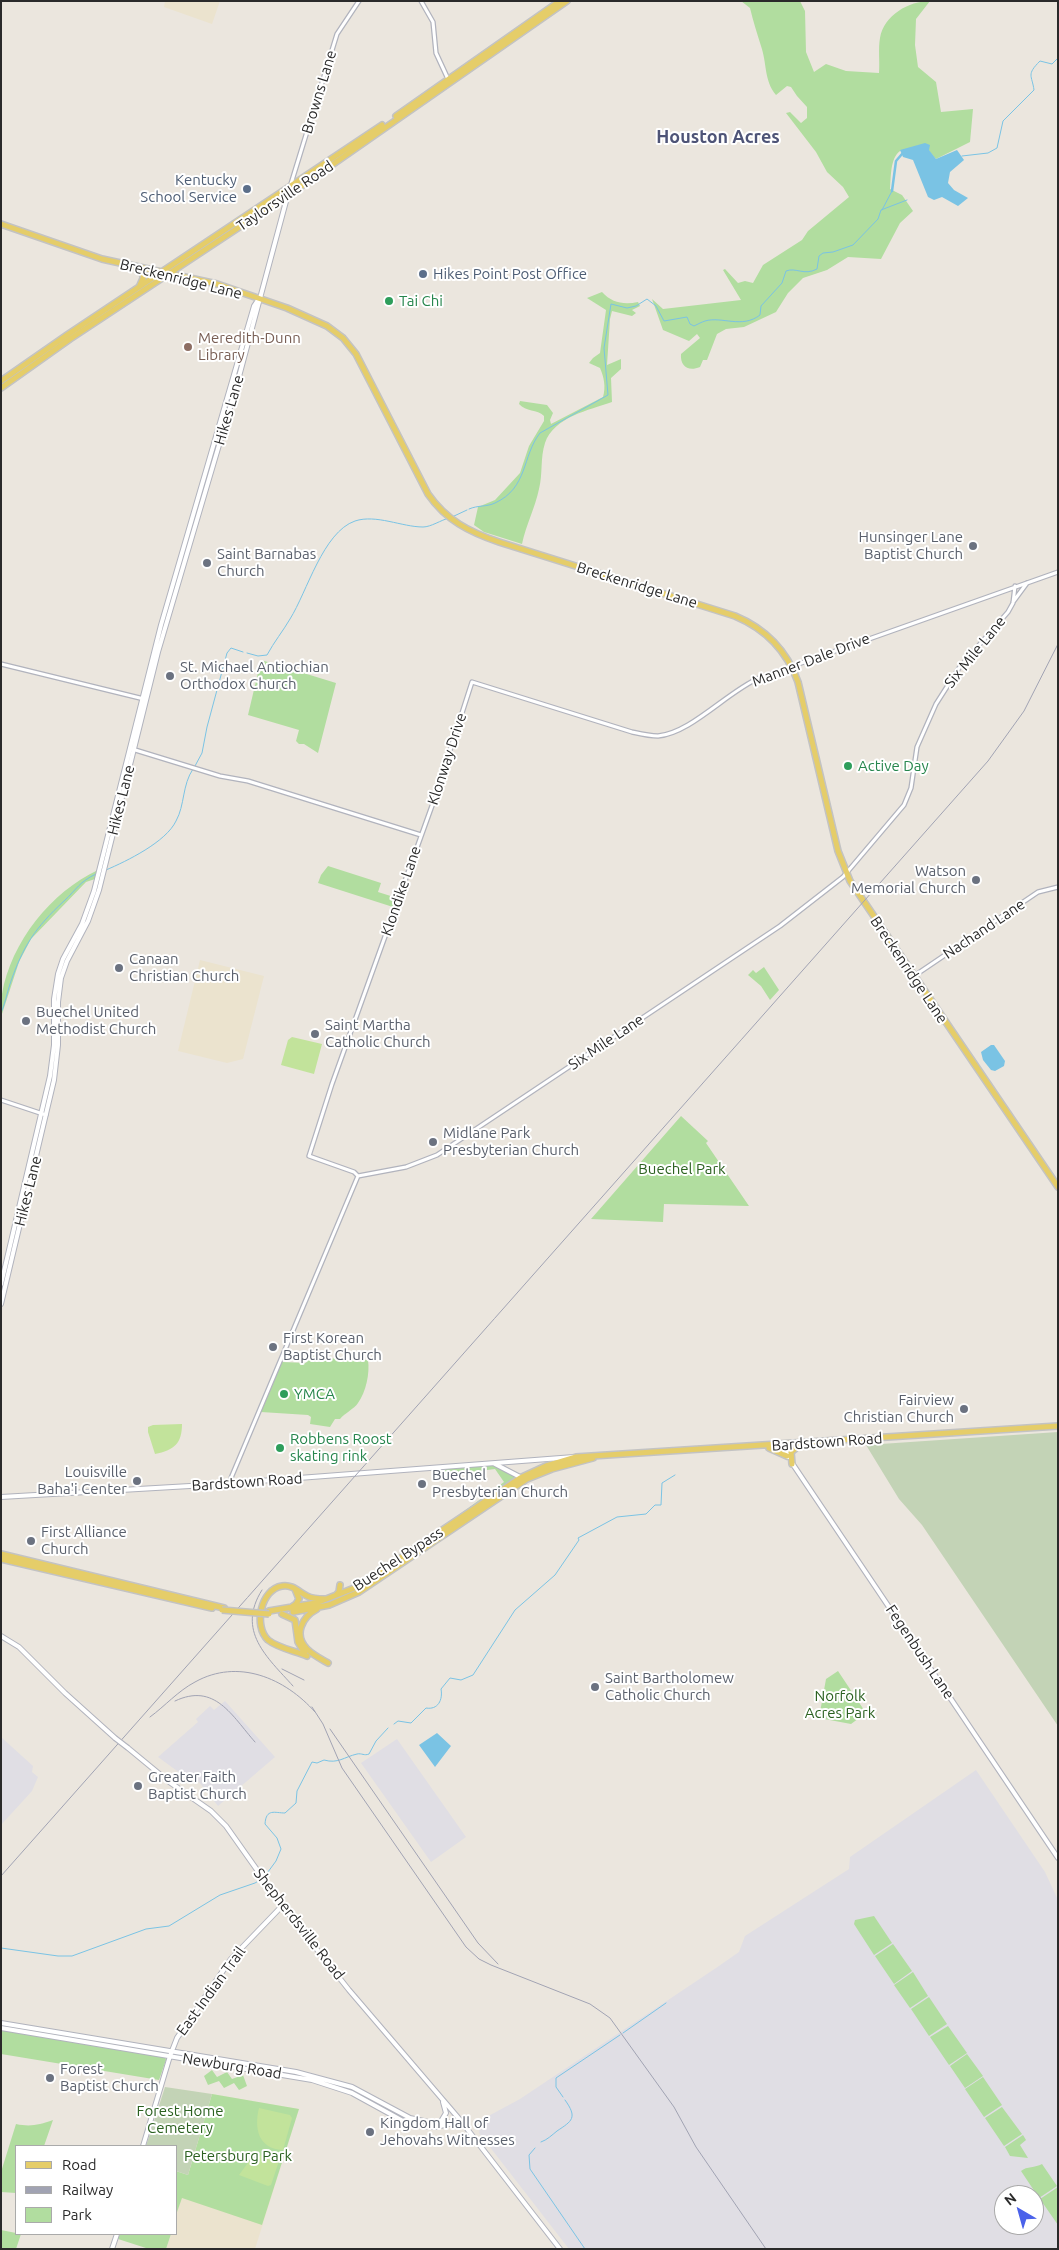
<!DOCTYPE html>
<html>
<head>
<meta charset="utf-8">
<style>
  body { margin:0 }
  #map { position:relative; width:1059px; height:2250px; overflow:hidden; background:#ebe6de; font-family:Ubuntu,sans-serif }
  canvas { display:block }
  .frame { position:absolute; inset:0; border:2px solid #2a2a2a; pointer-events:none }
  .legend { position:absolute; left:15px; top:2145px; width:162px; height:90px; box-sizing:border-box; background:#fff; border:1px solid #aaa; margin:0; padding:6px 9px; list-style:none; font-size:15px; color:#2a2a2a }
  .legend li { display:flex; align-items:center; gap:10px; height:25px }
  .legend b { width:25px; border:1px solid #aaa }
  .north { position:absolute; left:994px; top:2185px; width:50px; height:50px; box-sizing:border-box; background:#fff; border:1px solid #aaa; border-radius:50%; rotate:322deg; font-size:14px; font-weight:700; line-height:20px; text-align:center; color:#2a2a2a }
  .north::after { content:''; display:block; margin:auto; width:18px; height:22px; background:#4b62ea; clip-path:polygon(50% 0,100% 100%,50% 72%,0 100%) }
</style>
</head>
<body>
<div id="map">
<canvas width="1059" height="2250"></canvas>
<div class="frame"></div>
<ul class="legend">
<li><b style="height:6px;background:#e5cd69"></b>Road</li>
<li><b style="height:6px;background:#a1a3b3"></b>Railway</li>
<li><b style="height:14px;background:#b1dd9f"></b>Park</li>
</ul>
<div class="north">N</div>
</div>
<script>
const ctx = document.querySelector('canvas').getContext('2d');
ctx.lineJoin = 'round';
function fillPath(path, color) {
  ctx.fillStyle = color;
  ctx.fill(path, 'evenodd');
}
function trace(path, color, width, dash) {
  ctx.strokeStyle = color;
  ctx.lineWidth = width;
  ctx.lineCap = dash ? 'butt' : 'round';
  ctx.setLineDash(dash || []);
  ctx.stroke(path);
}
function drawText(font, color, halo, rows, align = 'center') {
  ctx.font = font + ' Ubuntu,sans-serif';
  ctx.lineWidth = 4;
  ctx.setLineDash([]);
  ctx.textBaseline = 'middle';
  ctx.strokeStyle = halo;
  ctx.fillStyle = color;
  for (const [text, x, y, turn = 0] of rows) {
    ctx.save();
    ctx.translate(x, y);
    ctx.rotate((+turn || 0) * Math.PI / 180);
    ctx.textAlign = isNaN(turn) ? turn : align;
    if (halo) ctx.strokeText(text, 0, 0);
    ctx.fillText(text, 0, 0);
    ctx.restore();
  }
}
fillPath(new Path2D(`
  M225,1701L275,1757L218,1806L199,1782L184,1776L158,1757L198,1722L196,1719L210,1706L214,1710Z
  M1,1737L33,1766L32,1772L38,1777L32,1791L1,1825Z
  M397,1739L466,1837L431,1862L361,1763Z
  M976,1770L1045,1872L1058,1900V2249H569L479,2133L481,2120L520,2099L716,1968L739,1952L745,1936L849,1869L850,1857ZM1004,2195H1034V2225H1004Z`), '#e0dee4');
fillPath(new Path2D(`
  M165,1H220L212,24L164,7Z
  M200,960L264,976L243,1059L227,1063L178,1051Z
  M212,2094L299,2109L255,2249H166L171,2234H176V2215Z`), '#ebe3ce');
fillPath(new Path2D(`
  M741,1H800L805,11L806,52L814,72L826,64L846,71L879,73C880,62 878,49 880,38C884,15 909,1 930,1L916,19L915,45L918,67L936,82L941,112L973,109L970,142L936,159C923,145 927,142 908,149C906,149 901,150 900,151C890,158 891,178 890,189L902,195L913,211L900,223L881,259L848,257L827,270L803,278L788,293L776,312L744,327L726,329L717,334L707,360H703L700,367C688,372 680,366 681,354L700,338L697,334L689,341L663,330L652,299L663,309L741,300L723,270L725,269L738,283L745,281L753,283L763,265L802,240L808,231L849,197L843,187L827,172L816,152L786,113L790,112L801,123L807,118V107L797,96L791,87L787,86L776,95C764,81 767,63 761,46C757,33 753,21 750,8Z
  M602,292C612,303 624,305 638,302L640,306L632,310L636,313L632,316L612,311L610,319L607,365L621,359V369L611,378L612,402C589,410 554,417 545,443C540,458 543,474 539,489C535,508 526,525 522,544L484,532L474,525L478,507L495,500L520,473L529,446L544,421V416C537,409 526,412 519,404L520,401L547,405L553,413L550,420L551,424L603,397C606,387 604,377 600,368L589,363L593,358L600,353L606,310L587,298Z
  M261,660L336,683L318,753L304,744H299L296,741L299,730L248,715Z
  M328,866L381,883L378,892L397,898L393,907L318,883L321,875Z
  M98,870L95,879L86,882L31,939L19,962L1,1017C1,1010 0,1001 2,994C11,942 51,892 98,870Z
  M764,967L779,990L770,1000L761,986L748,975L753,970L756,973Z
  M681,1116L708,1141L706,1143L749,1206L664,1204L663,1222L591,1219Z
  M310,1355L322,1358L368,1360C370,1373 366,1392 358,1403C354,1409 345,1413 340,1419H335L330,1427L310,1424L311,1417L308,1415L261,1412L282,1362L306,1363Z
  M487,1465L497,1466L515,1476V1479L456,1517L504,1482L495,1469L487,1470Z
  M482,1466V1471L447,1473L444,1471L446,1469Z
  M838,1671L866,1713L851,1724L819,1718L826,1679Z
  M874,1916L892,1943L874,1955L854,1924L855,1920Z
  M893,1944L912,1971L894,1984L875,1956Z
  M913,1972L928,1996L910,2008L894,1985Z
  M929,1997L947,2024L929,2036L911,2009Z
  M948,2026L967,2053L949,2065L930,2037Z
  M1,2030L165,2057L166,2060L159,2080L1,2054Z
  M967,2054L983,2076L965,2088L950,2066Z
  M212,2070L217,2077L227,2072L232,2079L243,2075L247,2086L239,2090L234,2083L224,2088L219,2081L208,2085L204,2076Z
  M983,2077L1002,2105L984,2117L965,2089Z
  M212,2094L299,2109L262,2225L182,2198L176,2215V2171L188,2175Z
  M1002,2107L1022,2134L1004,2146L985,2118Z
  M53,2120L44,2146H16V2193L1,2192V2172L16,2124C30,2127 39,2125 53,2120Z
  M1023,2135L1026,2140L1020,2145L1028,2158L1010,2156L1005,2147Z
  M1042,2164L1057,2186L1039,2198L1021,2171C1027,2166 1035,2168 1042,2164Z
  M1058,2187V2225L1040,2199Z
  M1,2230L21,2234L16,2249H1Z
  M120,2234H171L166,2249H149L118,2239Z`), '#b1dd9f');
fillPath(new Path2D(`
  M1058,1432V1726L922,1525L899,1499L866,1445Z
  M165,2087L212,2094L188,2175L176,2171V2146H146Z`), '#c3d3b6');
fillPath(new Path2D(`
  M292,1037L322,1044L314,1074L281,1065L288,1040Z
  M182,1424C182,1444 174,1450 155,1454L148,1432V1427L153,1425Z
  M259,2108L290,2115L292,2118L283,2150C258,2149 254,2128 259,2108Z
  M269,2152L281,2155L271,2185L268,2186L239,2175L250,2160Z`), '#c2e39b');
fillPath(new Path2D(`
  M925,143L930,145L929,150L936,159L957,150L964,160L950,172L948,183L954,190L968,198L958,206L942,197L934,200L928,197L913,160L903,157L900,150Z
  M991,1045H994L1005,1061L1004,1066L995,1071L991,1070L983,1060L981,1052Z
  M437,1733L451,1746L435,1767L419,1745Z`), '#7ac3e4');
trace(new Path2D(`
  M962,156L988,153L997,148L1003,121L1034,90C1032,75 1026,75 1040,61L1052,64L1058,58
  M882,210L892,191
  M469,509C478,505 487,507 495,503C528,488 522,456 540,433L608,395L604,348L611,304L627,308L636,306L647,299L656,306L664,321L687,317L690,324L694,326C698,324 702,322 705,321C722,316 742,329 760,315L761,306L782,283L786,271C796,267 804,276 817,269L819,256L823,253L833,252L853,245L878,219L881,210L907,200
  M452,517L467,510
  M247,653L258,656L267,655C274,642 283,631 290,619C307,592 323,532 355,521C376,514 402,527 423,527C431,527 441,520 449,518
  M195,766L202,753L207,727L227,653L231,648L243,652
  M106,870C127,861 166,842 176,821C185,805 182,785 193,769
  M1,1013C5,1004 7,993 10,984C23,946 35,928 64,901C77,889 79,882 96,874
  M394,1724L398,1721L411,1723L426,1708C438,1710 443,1700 441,1689L450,1678L461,1680L473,1675L515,1610L555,1575L579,1540L578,1538L617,1517L646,1514L655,1505H661L662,1483L675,1475
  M265,1876L276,1861L281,1849L277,1838L265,1824C266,1808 275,1813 285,1813L296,1803L297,1791L312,1762L317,1763L324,1760C338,1764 344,1757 357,1754C362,1753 364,1756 369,1754L376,1741L388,1728
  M1,1948L58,1956H72L146,1929L169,1926L220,1895L255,1883L262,1879
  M623,2033L666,2003
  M563,2097L556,2087V2078L620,2035
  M541,2142C547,2140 552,2135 557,2131C572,2121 578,2118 565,2100
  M535,2148L529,2155L530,2169L585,2249`), '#7ac3e4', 1);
trace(new Path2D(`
  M892,191L896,161L902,154`), '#7ac3e4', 2.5);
const tertiary = new Path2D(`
  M421,1L433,22L436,53L448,79
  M290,187L337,34L359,1
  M1013,602L1027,583
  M1,664L144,699
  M132,749L220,776L248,781L421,835
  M914,976L1038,892L1058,887
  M1,1100L46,1115
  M358,1176L354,1172L309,1156L332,1084L433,803L472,682L632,732C641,734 649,736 658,736C691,733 727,692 759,678L1058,572
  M232,1483L231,1478L358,1176L406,1167L437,1155L780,926L843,877L904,805L911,788L917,747L936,704L959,668L1008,612L1013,603L1015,586`);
const secondary = new Path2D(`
  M1,1284L50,1076L54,1045V999L58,974L63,959L82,924L94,891L161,625L254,306L258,300
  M1,1304L54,1080L58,1045V1002L61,978L67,961L88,921L99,890L158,652L237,384L288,194
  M784,1445L788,1457
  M792,1463L1058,1858
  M495,1464L522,1478
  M1,1497L207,1485L574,1457
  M1,1636L19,1647L65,1693L115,1738
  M128,1748L168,1781L211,1811L226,1826L284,1908L349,1990L461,2121L560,2249
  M1,2023L296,2072L352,2087L410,2118L428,2122L454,2123
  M1,2028L312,2080L352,2093L403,2121L418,2126L436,2127L461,2121
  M440,2123L446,2113L443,2102
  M143,2146L170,2056L177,2038L231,1959L282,1906
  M112,2249L117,2234`);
const primary = new Path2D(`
  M396,116L560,1
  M1,224L102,259L217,284L287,308L327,326L343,338L356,354L428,494C446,520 469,532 499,542L735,616C766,629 787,651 798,682L838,851L850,881L1058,1187
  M136,268L144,276L140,285
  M1,381L67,335L382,125
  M1,388L70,339L306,183L567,1
  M769,1448L787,1456
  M792,1464L791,1452L800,1445
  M1,1554L224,1608
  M1,1559L212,1608
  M336,1595L339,1592L340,1585
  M290,1608L296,1604L299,1599L295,1589
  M317,1609C302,1617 293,1635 307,1649C313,1655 321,1659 328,1663
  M269,1611L316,1603L357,1587L520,1478L546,1466L576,1457L1058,1426
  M293,1612L329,1605L359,1592L527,1479L552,1469L593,1458
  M282,1614L295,1620L298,1642L305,1654
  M307,1656C295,1651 278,1648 268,1640C253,1626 261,1589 282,1586C292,1584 299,1592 307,1596C313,1599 319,1599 325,1599`);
trace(tertiary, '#b1b3bd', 5.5);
trace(secondary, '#b1b3bd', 6);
trace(primary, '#c3c3c3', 8);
trace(tertiary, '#fff', 3);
trace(secondary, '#fff', 4);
trace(primary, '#e5cd69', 5);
trace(new Path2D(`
  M262,1590C236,1631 267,1657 293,1686
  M282,1669L304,1680
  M175,1701C215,1682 232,1716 255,1742
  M312,1707L323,1724L342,1768L466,1947L479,1959L491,1965L590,2004L610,2018L674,2107L696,2147L766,2249
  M150,1717C165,1706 178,1691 195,1682C238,1658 285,1678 315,1712
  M330,1729L478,1943L498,1964
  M1,1876L988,761L1024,711L1058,644`), '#a1a3b3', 1);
const secondaryBridge = new Path2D(`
  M115,1738L128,1748`);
const primaryBridge = new Path2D(`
  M222,1610L269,1614`);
trace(secondaryBridge, '#b1b3bd', 6, []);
trace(primaryBridge, '#c3c3c3', 8, []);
trace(secondaryBridge, '#fff', 4);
trace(primaryBridge, '#e5cd69', 5);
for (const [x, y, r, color] of [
  [247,189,5,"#5c6f8a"],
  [423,274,5,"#5c6f8a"],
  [389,301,5,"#2e9e5b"],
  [188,347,5,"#8d6e63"],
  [973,546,5,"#6b7280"],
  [207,563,5,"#6b7280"],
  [170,676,5,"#6b7280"],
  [848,766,5,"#2e9e5b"],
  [976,880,5,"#6b7280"],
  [119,968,5,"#6b7280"],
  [26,1021,5,"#6b7280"],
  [315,1034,5,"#6b7280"],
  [433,1142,5,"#6b7280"],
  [273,1347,5,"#6b7280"],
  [284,1394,5,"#2e9e5b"],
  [964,1409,5,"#6b7280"],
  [280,1448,5,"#2e9e5b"],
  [137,1481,5,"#6b7280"],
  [422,1484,5,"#6b7280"],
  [31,1541,5,"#6b7280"],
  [595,1687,5,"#6b7280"],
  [138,1786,5,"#6b7280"],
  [50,2078,5,"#6b7280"],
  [370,2132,5,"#6b7280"]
]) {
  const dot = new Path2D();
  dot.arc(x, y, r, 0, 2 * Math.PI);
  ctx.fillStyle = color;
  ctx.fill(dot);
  trace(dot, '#fff', 2);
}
drawText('15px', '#2a2a2a', '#fff', [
  ["Browns Lane",319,92,-73],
  ["Taylorsville Road",285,196,-34],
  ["Breckenridge Lane",181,279,14],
  ["Hikes Lane",229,410,-74],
  ["Breckenridge Lane",637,585,17],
  ["Six Mile Lane",975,652,-51],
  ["Manner Dale Drive",811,660,-21],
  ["Klonway Drive",447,759,-72],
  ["Hikes Lane",121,800,-76],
  ["Klondike Lane",401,891,-71],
  ["Nachand Lane",984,929,-34],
  ["Breckenridge Lane",909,970,56],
  ["Six Mile Lane",606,1042,-34],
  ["Hikes Lane",28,1191,-76],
  ["Bardstown Road",827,1442,-4],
  ["Bardstown Road",247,1482,-4],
  ["Buechel Bypass",398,1559,-33],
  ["Fegenbush Lane",920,1652,56],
  ["Shepherdsville Road",299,1924,52],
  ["East Indian Trail",211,1991,-54],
  ["Newburg Road",232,2066,9]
]);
drawText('15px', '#4e5e75', '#fff', [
  ["Kentucky",237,180],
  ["School Service",237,197],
  ["Hikes Point Post Office",433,274,"left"]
], 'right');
drawText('15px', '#27864d', '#fff', [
  ["Tai Chi",399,301],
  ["Active Day",858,766],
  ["YMCA",294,1394],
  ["Robbens Roost",290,1439],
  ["skating rink",290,1456]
], 'left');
drawText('15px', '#785e54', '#fff', [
  ["Meredith-Dunn",198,338],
  ["Library",198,355]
], 'left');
drawText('15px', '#5b616d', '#fff', [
  ["Hunsinger Lane",963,537,"right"],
  ["Baptist Church",963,554,"right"],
  ["Saint Barnabas",217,554],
  ["Church",217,571],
  ["St. Michael Antiochian",180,667],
  ["Orthodox Church",180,684],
  ["Watson",966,871,"right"],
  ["Memorial Church",966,888,"right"],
  ["Canaan",129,959],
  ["Christian Church",129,976],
  ["Buechel United",36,1012],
  ["Methodist Church",36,1029],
  ["Saint Martha",325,1025],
  ["Catholic Church",325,1042],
  ["Midlane Park",443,1133],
  ["Presbyterian Church",443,1150],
  ["First Korean",283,1338],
  ["Baptist Church",283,1355],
  ["Fairview",954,1400,"right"],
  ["Christian Church",954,1417,"right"],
  ["Louisville",127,1472,"right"],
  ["Baha'i Center",127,1489,"right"],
  ["Buechel",432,1475],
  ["Presbyterian Church",432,1492],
  ["First Alliance",41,1532],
  ["Church",41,1549],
  ["Saint Bartholomew",605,1678],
  ["Catholic Church",605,1695],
  ["Greater Faith",148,1777],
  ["Baptist Church",148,1794],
  ["Forest",60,2069],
  ["Baptist Church",60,2086],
  ["Kingdom Hall of",380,2123],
  ["Jehovahs Witnesses",380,2140]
], 'left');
drawText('15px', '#2b6120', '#fff', [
  ["Buechel Park",682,1169],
  ["Norfolk",840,1696],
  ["Acres Park",840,1713],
  ["Forest Home",180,2111],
  ["Cemetery",180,2128],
  ["Petersburg Park",238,2156]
]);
drawText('bold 18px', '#4e5477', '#fff', [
  ["Houston Acres",718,137]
]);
</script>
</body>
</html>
